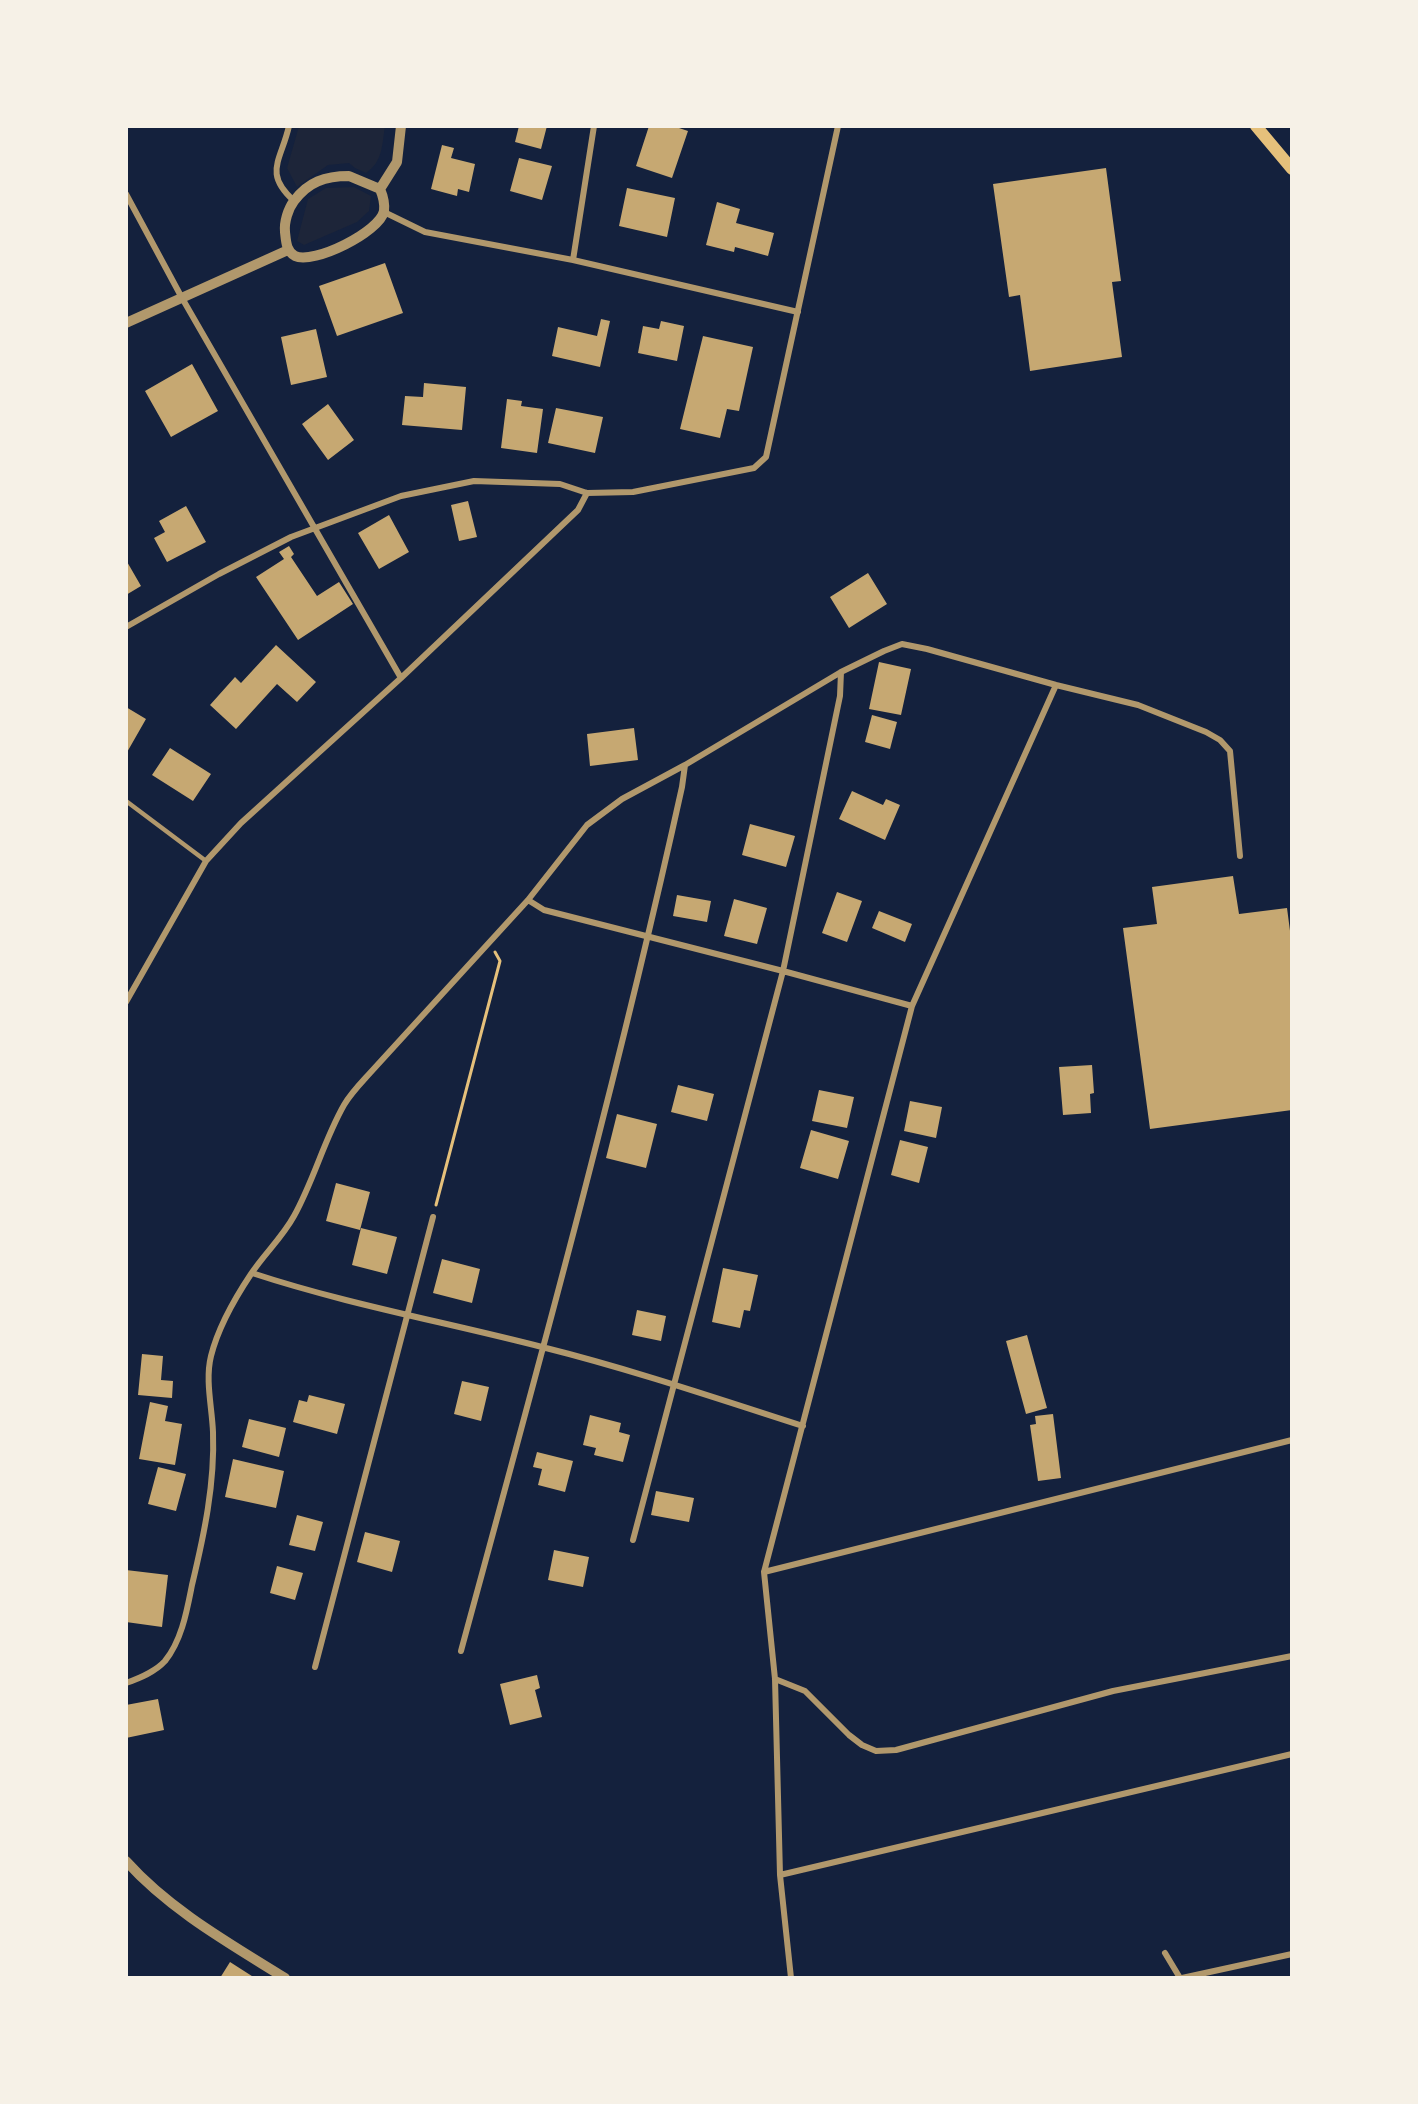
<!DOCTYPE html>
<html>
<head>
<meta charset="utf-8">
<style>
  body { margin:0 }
  #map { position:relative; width:1418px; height:2104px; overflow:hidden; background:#14213d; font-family:Lora,serif }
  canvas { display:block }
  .frame { position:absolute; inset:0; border:128px solid #f6f1e7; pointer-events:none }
</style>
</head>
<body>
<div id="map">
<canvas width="1418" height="2104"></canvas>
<div class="frame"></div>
</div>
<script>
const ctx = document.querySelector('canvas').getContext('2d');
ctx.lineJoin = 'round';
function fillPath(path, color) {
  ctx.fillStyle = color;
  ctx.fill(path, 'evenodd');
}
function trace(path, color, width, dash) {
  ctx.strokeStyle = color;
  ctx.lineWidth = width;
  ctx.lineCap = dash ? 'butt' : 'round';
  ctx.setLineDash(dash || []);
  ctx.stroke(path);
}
fillPath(new Path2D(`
  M299,126H385C382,144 383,162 366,173L355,168L349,163L328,165L297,187L287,168Z
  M354,187L371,196L369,211L357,222L304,245L297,241L308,199L326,188Z`), '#1d2539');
fillPath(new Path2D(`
  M519,126H547L541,149L515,142Z
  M649,126H673L688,131L672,178L636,166Z
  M442,145L454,148L451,158L475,164L469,192L458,189L457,196L431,189Z
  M519,158L552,166L542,200L510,191Z
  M1106,168L1121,281L1112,282L1122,357L1030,371L1020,295L1009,297L993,184Z
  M627,188L675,198L667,237L619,226Z
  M717,202L740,209L736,223L774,233L768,256L735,247L734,252L706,245Z
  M385,263L403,313L337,336L319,286Z
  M601,319L610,321L600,367L552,356L558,327L597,336Z
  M661,321L684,326L677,361L638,353L643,326L659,329Z
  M316,329L327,377L291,385L281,337Z
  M703,336L753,347L739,411L727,409L720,438L680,429Z
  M192,364L218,411L171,437L145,391Z
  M424,383L466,387L462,430L402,425L405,396L423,397Z
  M507,399L522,401L521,406L543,409L537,453L501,448Z
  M328,404L354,440L328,460L302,424Z
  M556,408L603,417L595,453L548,443Z
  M468,501L477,537L459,541L451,505Z
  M186,506L206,542L167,562L154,538L165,532L159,521Z
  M389,515L409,552L379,569L358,533Z
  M289,546L294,554L291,557L317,596L339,582L353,604L298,640L256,577L284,559L279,552Z
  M126,560L141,586L126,595Z
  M868,573L887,604L849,628L830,597Z
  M276,645L316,682L297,702L277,684L236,729L210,705L235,677L241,683Z
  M879,662L911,669L901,715L869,709Z
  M126,707L146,719L126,754Z
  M872,715L897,722L890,749L865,742Z
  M634,728L638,760L590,766L587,734Z
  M170,748L211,774L193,801L152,775Z
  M852,791L883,805L886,799L900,805L885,840L839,819Z
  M750,824L795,836L786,867L742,855Z
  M1233,876L1239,914L1287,908L1292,946V1110L1150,1129L1123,928L1157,924L1152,887Z
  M837,892L862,901L847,942L822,933Z
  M677,895L711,901L707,922L673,916Z
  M734,899L767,908L757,944L724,936Z
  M879,911L912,924L905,942L872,928Z
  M1092,1065L1094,1093L1090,1094L1091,1113L1063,1115L1059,1067Z
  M678,1085L714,1094L707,1121L671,1112Z
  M819,1090L854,1097L847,1128L812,1121Z
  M910,1101L942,1107L936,1138L904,1131Z
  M617,1114L657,1124L646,1168L606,1158Z
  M811,1130L849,1141L838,1179L800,1168Z
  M900,1140L928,1147L919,1183L891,1175Z
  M336,1183L370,1192L360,1230L326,1221Z
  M361,1228L397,1237L387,1274L352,1265Z
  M442,1259L480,1269L472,1303L433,1293Z
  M723,1268L758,1275L750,1311L744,1310L740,1328L712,1322Z
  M637,1310L666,1316L661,1341L632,1335Z
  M1027,1335L1047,1408L1026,1414L1006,1341Z
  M142,1354L163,1356L161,1380L173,1381L172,1398L138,1395Z
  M462,1381L489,1387L481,1421L454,1414Z
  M309,1395L345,1404L337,1434L293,1422L299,1400L307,1402Z
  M150,1402L168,1406L165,1421L182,1424L175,1465L139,1459Z
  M1053,1414L1061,1478L1038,1481L1030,1425L1036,1424L1035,1416Z
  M590,1415L621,1423L619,1432L630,1435L623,1462L594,1455L596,1448L583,1445Z
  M249,1419L286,1428L279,1457L242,1447Z
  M537,1452L573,1461L565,1492L538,1485L542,1469L533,1467Z
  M233,1459L284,1471L276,1508L225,1497Z
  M158,1467L186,1474L176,1511L148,1504Z
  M656,1491L694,1498L689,1522L651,1515Z
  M297,1515L323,1522L315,1551L289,1545Z
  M365,1532L400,1541L392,1572L357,1562Z
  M554,1550L589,1557L583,1587L548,1580Z
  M277,1566L303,1573L295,1600L270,1593Z
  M126,1570L168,1575L162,1627L126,1622Z
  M537,1675L540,1688L535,1690L542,1717L510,1725L500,1684Z
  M158,1699L164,1730L126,1738V1705Z
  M230,1962L255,1978H220Z`), '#c6a872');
trace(new Path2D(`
  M436,1205L500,961L495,952`), '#e5c07b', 3);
trace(new Path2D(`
  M126,801L206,861`), '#b1986c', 4.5);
trace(new Path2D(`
  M289,126C281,161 263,173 294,201
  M126,194L182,298L401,678
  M384,212L425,232L573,260L798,312
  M573,260L594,126
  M126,627L219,574L291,537L401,496L474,481L560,484L587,493L633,492L754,468L766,457L838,126
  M528,900L544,910L783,971L912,1006
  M126,1002L206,861L241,823L401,678L578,510L587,493
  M252,1273C346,1304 445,1322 542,1347C630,1369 716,1398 803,1426
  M633,1540L783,971L840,696L841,672
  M764,1572L1292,1440
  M461,1651C539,1364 618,1077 682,787L685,765
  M315,1667L433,1217
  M775,1679L805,1691L849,1735L862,1745L876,1751L896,1750L1113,1691L1292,1656
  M126,1683C140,1678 155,1672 165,1661C182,1640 187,1610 192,1585C204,1535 215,1484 213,1432C212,1407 205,1380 211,1356C218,1328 235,1298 251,1274C264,1254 282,1238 294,1216C314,1180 324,1140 344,1105C351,1093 361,1083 370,1073L528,900L587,825L622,799L685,765L841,672L884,651L902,644L927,649L1056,685L1138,705L1206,732L1220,740L1230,751L1240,856
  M780,1875L1292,1754
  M1165,1953L1180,1978
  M791,1978L780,1875L775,1679L764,1572L912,1006L1056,685
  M1182,1978L1292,1954`), '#b1986c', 6);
trace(new Path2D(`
  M349,176L380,189C383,196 385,203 384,211C380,232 313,265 295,256C286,251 286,241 285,232C284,222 288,209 294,201C308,182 325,176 349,176Z
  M380,189L397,162L401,126
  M126,323L288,250
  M126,1861C170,1910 229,1943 285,1978`), '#b1986c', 10);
trace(new Path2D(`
  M1256,126L1292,169`), '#e5c07b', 12);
</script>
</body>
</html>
